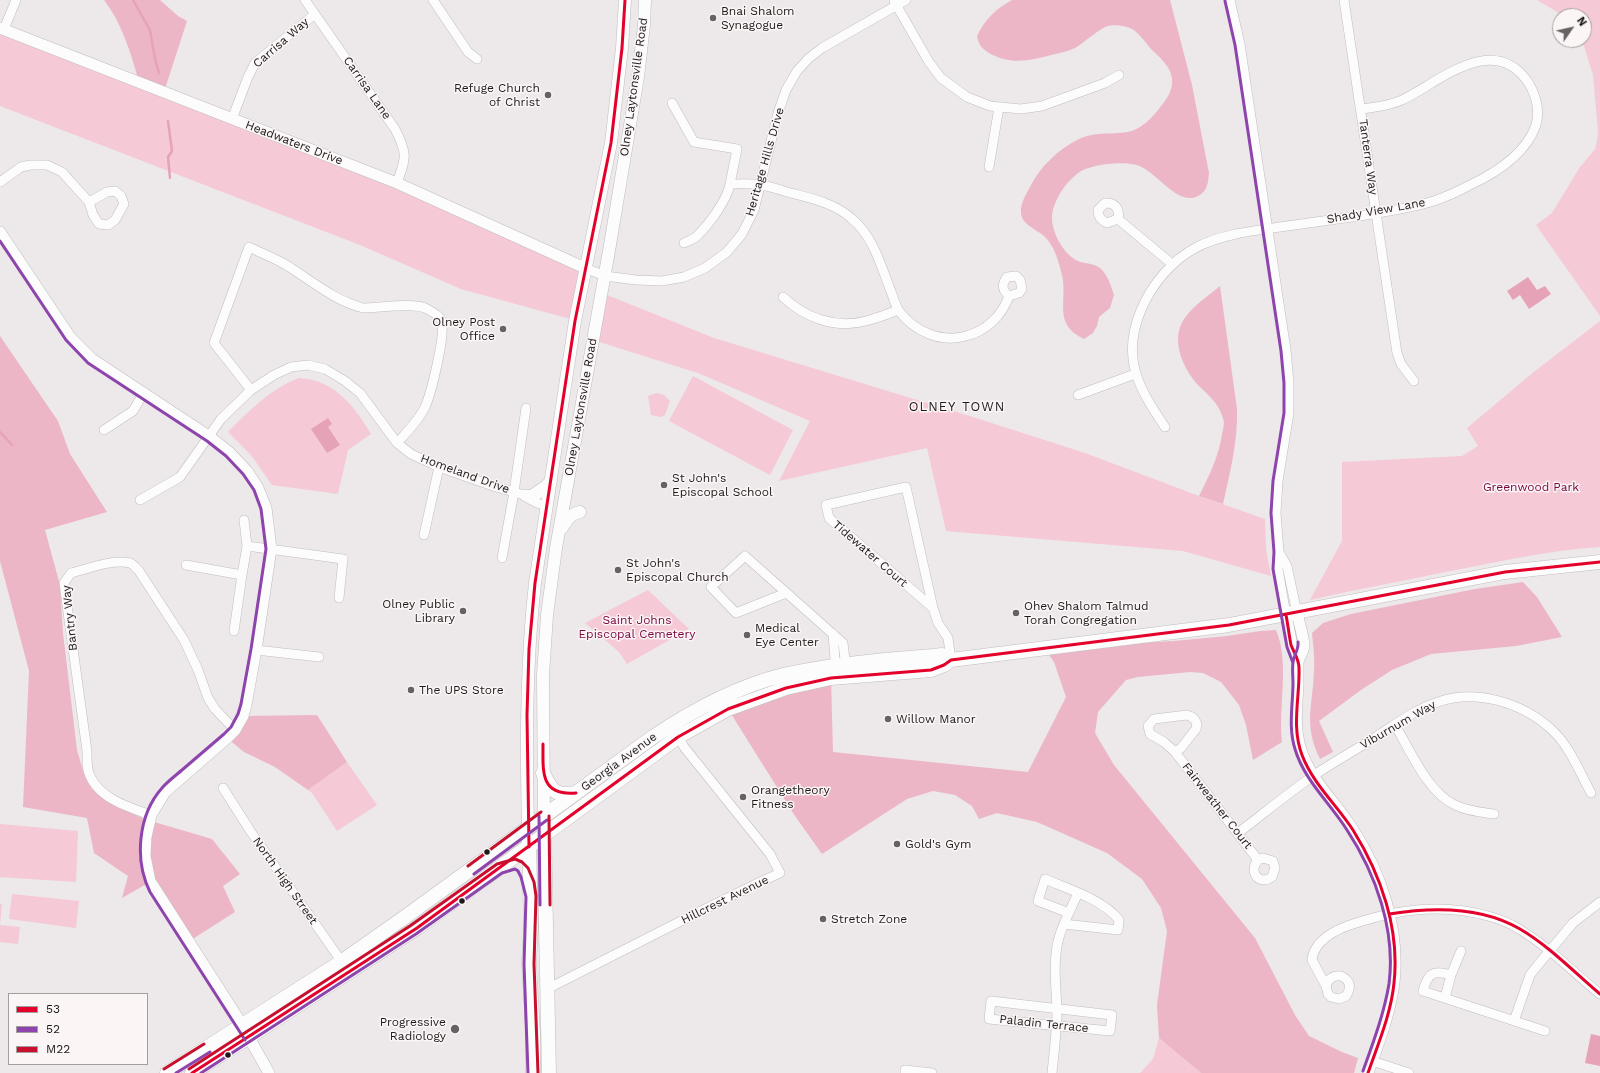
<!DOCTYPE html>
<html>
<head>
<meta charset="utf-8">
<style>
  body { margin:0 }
  #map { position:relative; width:1600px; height:1073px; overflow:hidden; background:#ede8ea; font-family:"Work Sans",sans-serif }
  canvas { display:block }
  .legend { position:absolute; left:8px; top:993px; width:140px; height:72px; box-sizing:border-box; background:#fbf5f6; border:1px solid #a29d9e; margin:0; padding:5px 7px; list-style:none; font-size:12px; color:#1c1a1a }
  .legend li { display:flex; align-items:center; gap:8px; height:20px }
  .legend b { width:20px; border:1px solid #a29d9e }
  .north { position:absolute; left:1552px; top:8px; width:40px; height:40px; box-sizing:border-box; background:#fbf5f6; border:1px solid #a29d9e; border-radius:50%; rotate:56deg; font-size:11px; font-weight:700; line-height:16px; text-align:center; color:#1c1a1a }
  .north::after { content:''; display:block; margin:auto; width:14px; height:18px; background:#656263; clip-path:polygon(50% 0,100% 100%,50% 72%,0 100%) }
</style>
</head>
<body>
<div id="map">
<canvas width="1600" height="1073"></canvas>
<ul class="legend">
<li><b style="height:5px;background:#e4002b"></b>53</li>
<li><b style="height:5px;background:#8e44ad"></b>52</li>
<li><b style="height:5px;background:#c8102e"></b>M22</li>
</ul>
<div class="north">N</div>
</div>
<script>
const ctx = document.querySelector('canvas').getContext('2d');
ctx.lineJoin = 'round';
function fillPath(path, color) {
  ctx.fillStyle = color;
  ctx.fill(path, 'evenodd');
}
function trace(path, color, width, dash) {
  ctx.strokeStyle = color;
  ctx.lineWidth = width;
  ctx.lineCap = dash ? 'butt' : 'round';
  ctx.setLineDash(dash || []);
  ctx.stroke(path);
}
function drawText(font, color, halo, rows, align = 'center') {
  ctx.font = font + ' "Work Sans",sans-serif';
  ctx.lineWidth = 3;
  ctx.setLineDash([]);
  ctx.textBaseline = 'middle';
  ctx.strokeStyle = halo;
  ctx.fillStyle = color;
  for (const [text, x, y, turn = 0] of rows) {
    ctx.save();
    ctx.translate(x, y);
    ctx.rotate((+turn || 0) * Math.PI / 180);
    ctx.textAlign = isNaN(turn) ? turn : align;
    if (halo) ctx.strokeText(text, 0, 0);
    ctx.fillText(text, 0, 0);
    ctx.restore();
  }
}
fillPath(new Path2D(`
  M1537,0H1600V316L1536,225L1552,213L1580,167L1595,149L1597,141L1598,132L1593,75L1582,40H1584V16H1564Z
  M0,28L397,183L585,268L574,320L461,289L360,245L0,106Z
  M602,293L714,338L976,418L1085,453L1199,496L1265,519L1266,549L1271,576L1183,551L946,531L927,448L779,481L810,421L698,373L593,340Z
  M1600,321V547C1551,550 1503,561 1456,570C1407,580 1358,589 1310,600L1342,541V462L1462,456L1478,446L1467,428L1535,371Z
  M693,376L793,430L770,475L669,421Z
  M299,378C335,380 354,406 371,434L348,450L338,494L272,485L251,455L228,432C250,410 270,389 299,378Z
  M656,393L664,395L670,401L665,415L661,417L651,415L648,396Z
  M648,590L689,629L627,664L619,652L585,623Z
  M347,762L377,805L337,831L312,793L308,790Z
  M0,824L78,831L76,882L0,877Z
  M12,894L79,901L76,928L9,919Z
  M0,904H2L0,925L20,927L18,944L0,942Z
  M1159,1038L1201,1073H1140L1153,1059Z`), '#f5c9d6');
fillPath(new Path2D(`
  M104,0H160L178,16L187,21L164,92L139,82C131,54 122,23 104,0Z
  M1012,0H1170L1192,85L1209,173C1208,182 1208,191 1198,196C1178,207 1156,171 1137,165C1122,161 1097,164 1083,170C1077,173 1069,181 1065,186C1059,194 1052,207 1052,216C1051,232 1064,255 1078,261C1085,264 1094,263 1100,268C1108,275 1111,286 1114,295L1110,308L1099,317L1097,326L1093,333L1084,339C1052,324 1068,301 1062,275C1059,262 1054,245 1044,236C1036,229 1022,225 1021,213C1020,203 1027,193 1031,185C1041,166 1058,150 1077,140C1093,131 1110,135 1128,132C1142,129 1153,117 1161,106C1168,98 1173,89 1172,79C1171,66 1159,57 1151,49C1146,43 1139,33 1132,29C1127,26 1114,24 1108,26C1100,28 1084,43 1075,48C1067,52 1059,53 1051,55C1029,61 1010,65 989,53C986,51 982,48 980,45C978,42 978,39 977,36C985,19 996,9 1012,0Z
  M1220,286L1237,409C1238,441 1230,473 1223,504L1199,496C1209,476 1219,456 1222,434C1223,430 1224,425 1224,422C1220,404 1210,397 1198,385C1183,368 1170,340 1184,319C1194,305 1208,296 1220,286Z
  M0,336L58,421L70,454L107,512L45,530L60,585L63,633L77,750L84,774L96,790L106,801L144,819L212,839L240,874L223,886L235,912L188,942L150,882L122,898L128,876L94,853L87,818L23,807L29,671L0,561Z
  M1523,582L1537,597L1562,637L1516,646L1431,654L1392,670L1361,690L1319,721L1333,752L1320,759C1303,724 1313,706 1314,670C1315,657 1313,645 1312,633L1323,623L1351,614L1475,589Z
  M1276,630C1290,662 1278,708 1282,742L1253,760L1246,725L1239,705L1221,682L1203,673L1190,672L1138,677L1126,680L1098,712L1095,733L1114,765L1255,938L1295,1015L1309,1036L1342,1052L1358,1058L1354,1073H1201L1159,1038L1157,1005L1167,931L1161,908L1142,879L1107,853L1037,822L997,813L979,819L972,806L955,795L933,791L907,799L822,854L795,816L728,709L831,678L833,752L1028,772L1066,697L1054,662L1044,648L1174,641L1227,636L1260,631Z
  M317,715L347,762L308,790L275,767L244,752L227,738L243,716Z`), '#ecb6c7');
fillPath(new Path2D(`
  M1528,277L1537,290L1545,286L1551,294L1529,309L1520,295L1513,300L1507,291Z
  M328,418L332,424L328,427L340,445L327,453L311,429Z
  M1591,1034L1600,1036V1066L1585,1063Z`), '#e6a3b8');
trace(new Path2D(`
  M133,0L150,30L155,59L159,73
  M168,121L172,151L168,157L170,178
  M0,432L12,445`), '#e6a3b8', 2.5);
const minor = new Path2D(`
  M305,0L395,129C408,154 406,158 397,183
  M433,0L468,52L477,59
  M1230,0L1240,44L1286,350L1289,383V413L1278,481L1276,513L1279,552L1278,569L1286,615
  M1344,0L1397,353L1401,364L1414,381
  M894,1L929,62L941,78L967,97L990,106L1021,109L1042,106L1105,83L1119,75
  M4,29L16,0
  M672,103L694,142L737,149L730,184C740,184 751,183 760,185C769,186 778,189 787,192C809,198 833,202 851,218C873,236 880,263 890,289C893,296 895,305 899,311C915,332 941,343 966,336C986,331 1002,316 1009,296C1002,290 1001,285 1007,277L1016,276L1020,280L1022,289L1019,293L1009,296
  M232,119L248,77L255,63L315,14
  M989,167L999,107
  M0,182L21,167L30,165H47L62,172L89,202L93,215L99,224L108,225L115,220L124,204L121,196L115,191L107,192L89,202
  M1118,219C1120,209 1115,202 1105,203L1098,210C1098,217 1101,220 1107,223L1118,219L1172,264
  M684,243C688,241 695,239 698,235C710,223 727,200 730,184
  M585,268L605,276L636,280L662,281L684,277L705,268L727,252L742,234L754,210L778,113L786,90L797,71L809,58L822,48L906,0
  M783,297C805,318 836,329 866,321C877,318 888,314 898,310
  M251,390L214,343L249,247C263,254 278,259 291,268C314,283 336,301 363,308C378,308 416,302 427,309C431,311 439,315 441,320C447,330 431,394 425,407C419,420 407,432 397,443
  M1078,395L1135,374
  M1165,427C1138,387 1121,358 1141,310C1152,284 1172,260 1197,247C1223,234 1252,231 1280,227C1309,223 1337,219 1366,215C1388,211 1412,208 1434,201C1445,197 1457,192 1468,186C1494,174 1526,154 1536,125C1540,110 1536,95 1528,82C1493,31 1438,83 1402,100C1389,106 1375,107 1362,109
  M104,430L133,411L143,394
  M524,496L537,503L547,506
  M140,500L180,477L221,419L251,390L274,375L291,367L308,365L325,369L345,381L360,393L397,443L411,454L439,467L496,487L521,494L538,495
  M244,520L247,546
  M424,535L439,467
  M1279,552L1287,566L1297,613
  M502,558L514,492L526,408
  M186,565L242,575L247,546L343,559L339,598
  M786,593L736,613L711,587L745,556L843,643L846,668
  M933,608L829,518L826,505L906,487L933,608L938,623L948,638L951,660
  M234,631L242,575
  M833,634L836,671
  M256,650L319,657
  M1395,725C1410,750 1428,793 1455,805C1467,811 1480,812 1494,814
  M1175,752L1164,742L1150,734L1148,726L1154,719L1187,715L1192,717L1195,720L1197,724L1196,729L1181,748L1175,752L1258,860C1248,872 1259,886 1272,877L1275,868L1273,861L1263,858L1258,860
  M223,788L251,832L344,965
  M151,815C127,807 95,797 88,770C87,764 87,757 87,751L64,583L71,573C88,569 111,559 130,563C133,564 136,568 139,571L184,640L198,670L208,698L215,709L235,730
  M1238,833C1263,814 1287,794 1313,776C1333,762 1356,750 1377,736C1396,724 1416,709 1438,702C1476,689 1521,702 1551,729C1569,745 1579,771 1591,793
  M1064,924L1118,930L1119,920C1104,900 1068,889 1045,879L1038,901L1069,913
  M1451,975C1434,970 1428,972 1423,991L1545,1031
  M1326,986C1328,979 1333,975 1341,976C1350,980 1352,987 1346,996L1339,999L1331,997L1328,994L1326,986L1312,960C1314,940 1337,929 1353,924C1397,909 1443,903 1488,916C1499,919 1510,923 1519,929C1549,947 1573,972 1600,994
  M547,989L687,918L758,883L780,873L770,854L684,747L676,732
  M1445,998L1451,975L1461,951
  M991,1001L1112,1015L1110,1031L989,1019Z
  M1514,1021L1530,975L1537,966L1573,923L1600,902
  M1372,1061L1409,1073
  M905,1073V1070L932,1073
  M1052,1073C1054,1052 1057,1030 1057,1009C1056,986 1053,964 1058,941C1062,925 1071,909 1078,893`);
const tertiary = new Path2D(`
  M0,28L397,183L585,268
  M0,232L70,337L92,359L210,437L229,452L247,471L258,488L266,508L271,549L256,650L246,705L243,716L235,730L227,738L165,792L151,815L146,837L145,856L150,881L239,1020L269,1073
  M1297,613C1299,623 1303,634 1304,645C1304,651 1299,657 1298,662C1298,669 1298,677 1298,684C1297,705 1294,726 1300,747C1309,778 1334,801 1352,828C1381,872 1400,929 1394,983C1390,1014 1378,1044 1368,1073
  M1286,615L1292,646L1298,661`);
const secondary = new Path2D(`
  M533,495L545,487L551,481
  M562,528C567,520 570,514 580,512
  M544,816L543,675L547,615L556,548L610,245L638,77L644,25L645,0
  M528,827C526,745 526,664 535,583L575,321L611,143L622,48L625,0`);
const primary = new Path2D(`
  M543,773C551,790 555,797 576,793
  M544,828L549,1073
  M529,841L531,927L529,963L533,1034V1073
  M167,1073L341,962L405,917L653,737C693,710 736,687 783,675C833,664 883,660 933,656L942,655L951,660
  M192,1073L249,1037L417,928L678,737L728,709L786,688L831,678L931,670L944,665L951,660L1229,625L1505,572L1600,562`);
trace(minor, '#c0bdbd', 10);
trace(tertiary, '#c0bdbd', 12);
trace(secondary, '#c0bdbd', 13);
trace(primary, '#c0bdbd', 15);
trace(minor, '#fcfcfc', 9);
trace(tertiary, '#fcfcfc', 11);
trace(secondary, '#fcfcfc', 12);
trace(primary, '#fcfcfc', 14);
trace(new Path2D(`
  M1286,615C1288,625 1289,635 1291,645C1294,653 1299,659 1299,668C1300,697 1291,726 1302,755C1313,784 1337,805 1353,830C1381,875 1400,929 1394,983C1391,1014 1378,1044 1368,1073
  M543,744C543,772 540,796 576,793
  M529,847L527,715L529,649L535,583L575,321L611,143L622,48L625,0
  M1389,914C1432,907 1481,906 1520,929C1549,946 1574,972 1600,994
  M192,1073L417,928L678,737L728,709L786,688L831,678L931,670L944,665L951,660L1229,625L1505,572L1600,562`), '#e4002b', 3);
trace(new Path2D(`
  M1225,1L1235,45L1281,351L1284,383V413L1273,481L1271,513L1274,552L1273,569L1287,647L1293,663
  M0,241L66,340L88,363L207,441L226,456L243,474L254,490L261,509L266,549L251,649L241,704L238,714L231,727L224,734C210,746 196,758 182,770C175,776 167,782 162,788C138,815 134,860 150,892L245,1040
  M1298,642C1299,649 1294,655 1293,662C1292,669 1293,676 1293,683C1293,705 1288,727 1295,749C1304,780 1330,803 1347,830C1376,874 1396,931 1389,984C1384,1014 1373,1043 1363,1071
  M539,816L540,905
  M474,874L547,820
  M176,1073L210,1052
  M201,1073L416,934L502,873L515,869L518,871L521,877L526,897L524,964L528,1073`), '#8e44ad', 3);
trace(new Path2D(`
  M549,816L550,905
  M468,866L541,812
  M164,1069L204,1044
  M189,1069L410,926L497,864L515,859L522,862L528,868L534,882L536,896L534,964L538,1073`), '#c8102e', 3);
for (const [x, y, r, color] of [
  [713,18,4,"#656263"],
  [548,95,4,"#656263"],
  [503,329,4,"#656263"],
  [664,485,4,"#656263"],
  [618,570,4,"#656263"],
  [463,611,4,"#656263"],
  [1016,613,4,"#656263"],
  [747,635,4,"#656263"],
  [411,690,4,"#656263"],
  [888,719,4,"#656263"],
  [743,797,4,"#656263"],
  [897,844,4,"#656263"],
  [487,852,3.5,"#1c1a1a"],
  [462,901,3.5,"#1c1a1a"],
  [823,919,4,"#656263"],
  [455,1029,5,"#656263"],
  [228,1055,3.5,"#1c1a1a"]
]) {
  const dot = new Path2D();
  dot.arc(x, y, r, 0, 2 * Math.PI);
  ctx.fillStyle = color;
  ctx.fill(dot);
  trace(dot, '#fbf5f6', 1.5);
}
drawText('12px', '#1c1a1a', '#fbf5f6', [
  ["Bnai Shalom",721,11],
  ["Synagogue",721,25],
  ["Refuge Church",540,88,"right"],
  ["of Christ",540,102,"right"],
  ["Olney Post",495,322,"right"],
  ["Office",495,336,"right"],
  ["St John's",672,478],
  ["Episcopal School",672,492],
  ["St John's",626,563],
  ["Episcopal Church",626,577],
  ["Olney Public",455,604,"right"],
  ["Library",455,618,"right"],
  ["Ohev Shalom Talmud",1024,606],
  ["Torah Congregation",1024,620],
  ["Medical",755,628],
  ["Eye Center",755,642],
  ["The UPS Store",419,690],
  ["Willow Manor",896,719],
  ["Orangetheory",751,790],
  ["Fitness",751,804],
  ["Gold's Gym",905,844],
  ["Stretch Zone",831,919],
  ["Progressive",446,1022,"right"],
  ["Radiology",446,1036,"right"]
], 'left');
drawText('12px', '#1c1a1a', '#fbf5f6', [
  ["Carrisa Way",281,43,-41],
  ["Olney Laytonsville Road",634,87,-82],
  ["Carrisa Lane",367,88,55],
  ["Headwaters Drive",294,143,21],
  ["Tanterra Way",1368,157,82],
  ["Heritage Hills Drive",765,162,-74],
  ["Shady View Lane",1376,211,-10],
  ["Olney Laytonsville Road",581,407,-80],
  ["Homeland Drive",465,474,20],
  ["Tidewater Court",870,554,41],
  ["Bantry Way",70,618,-96],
  ["Viburnum Way",1398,725,-30],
  ["Georgia Avenue",619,762,-36],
  ["Fairweather Court",1217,806,52],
  ["North High Street",285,881,55],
  ["Hillcrest Avenue",725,900,-26],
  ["Paladin Terrace",1044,1024,6]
]);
drawText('12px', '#79043e', '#fbf5f6', [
  ["Greenwood Park",1531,487],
  ["Saint Johns",637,620],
  ["Episcopal Cemetery",637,634]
]);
ctx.letterSpacing = '1px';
drawText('13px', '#1c1a1a', '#fbf5f6', [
  ["OLNEY TOWN",957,407]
]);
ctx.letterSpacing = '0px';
</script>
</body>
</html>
